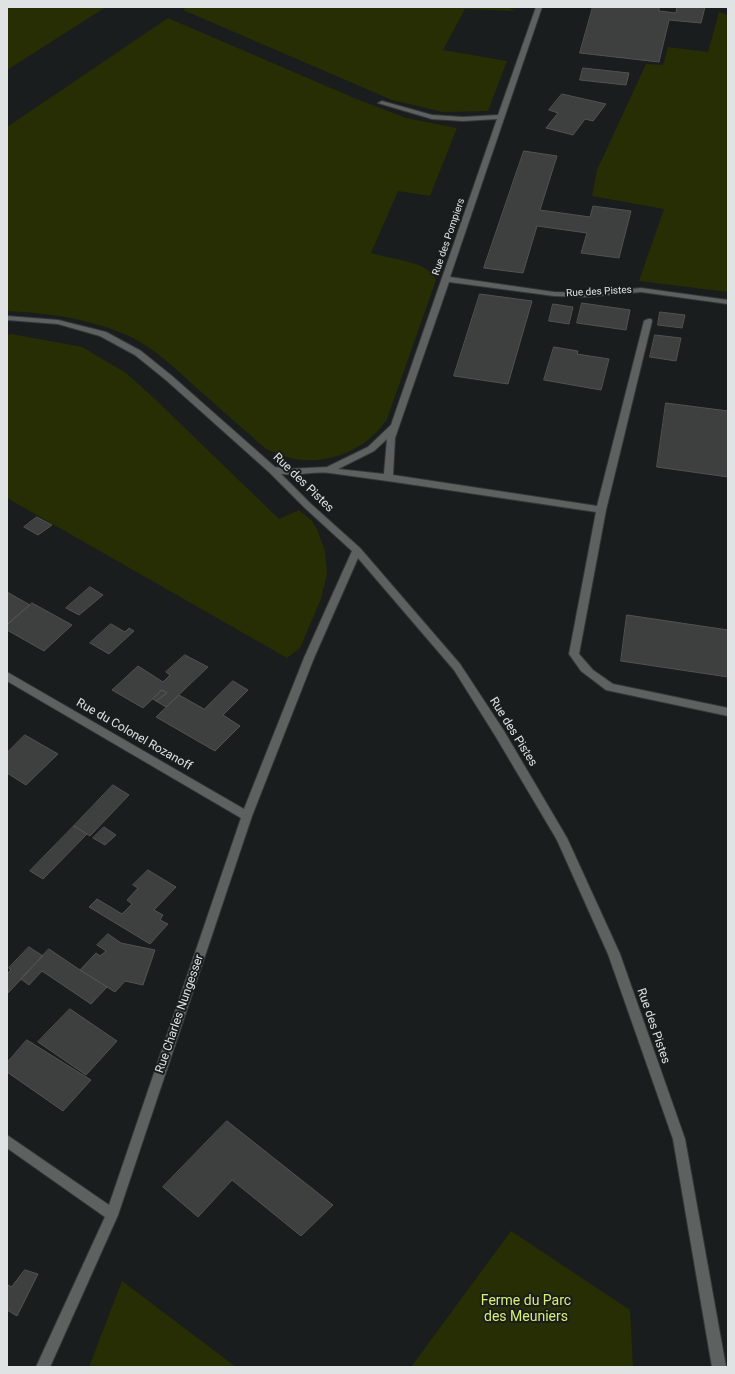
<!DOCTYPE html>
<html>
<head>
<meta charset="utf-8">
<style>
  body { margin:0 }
  #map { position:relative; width:735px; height:1374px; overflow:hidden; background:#191d1d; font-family:Roboto,sans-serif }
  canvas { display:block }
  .frame { position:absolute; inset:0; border:8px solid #e0e3e3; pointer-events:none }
</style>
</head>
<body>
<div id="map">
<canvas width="735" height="1374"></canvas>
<div class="frame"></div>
</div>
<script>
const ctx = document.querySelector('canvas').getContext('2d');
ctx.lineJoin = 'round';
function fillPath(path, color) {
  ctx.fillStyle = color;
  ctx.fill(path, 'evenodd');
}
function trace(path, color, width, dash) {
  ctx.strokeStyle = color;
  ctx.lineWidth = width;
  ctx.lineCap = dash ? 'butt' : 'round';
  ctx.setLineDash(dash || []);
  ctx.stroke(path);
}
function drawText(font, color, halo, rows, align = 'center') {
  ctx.font = font + ' Roboto,sans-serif';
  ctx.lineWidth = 4;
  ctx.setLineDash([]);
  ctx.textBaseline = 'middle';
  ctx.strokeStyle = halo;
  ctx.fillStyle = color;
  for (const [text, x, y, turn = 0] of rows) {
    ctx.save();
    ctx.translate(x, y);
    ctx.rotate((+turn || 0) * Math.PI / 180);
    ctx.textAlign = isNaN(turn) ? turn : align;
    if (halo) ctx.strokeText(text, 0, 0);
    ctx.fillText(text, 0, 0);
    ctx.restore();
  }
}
fillPath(new Path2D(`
  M7,7H106L7,70Z
  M187,7H508L515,11L465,9L443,50L507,61L488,111L443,112L392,100L183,10Z
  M719,12L728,15V292L639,281L664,209L592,196L597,170L646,64L663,65L668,47L708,52Z
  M168,18L354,98L406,118L457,128L430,196L398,191L371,253C388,259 428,260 436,280L387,419C367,451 321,469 284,456C278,454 272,451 266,449C241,427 216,405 191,383C174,367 152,347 131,337C92,319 49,313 7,311V127Z
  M12,334L82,347L126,373L157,401L279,519L299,510L312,521L317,529L325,551L327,574L321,599L300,648L287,658L7,498V335Z
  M511,1231L630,1310L633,1367H411Z
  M122,1281L236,1367H89Z`), '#272e04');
const building = new Path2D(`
  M593,7H659V11L676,13L677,7H705L701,23L669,20L659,62L580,53Z
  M583,68L629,73L626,85L580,80Z
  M562,94L606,104L593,121L585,119L573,135L546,128L558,113L549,110Z
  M524,151L557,156L540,210L590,217L593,206L631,211L619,258L581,253L587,233L537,226L523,273L484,268Z
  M480,294L532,301L508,384L454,376Z
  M582,303L630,310L626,330L577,323Z
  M553,304L573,307L569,324L549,321Z
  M660,312L685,315L682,328L658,325Z
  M655,335L681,338L676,361L650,357Z
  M554,347L578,351L577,354L609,359L601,390L544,380Z
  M666,403L728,411V477L657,467Z
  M37,517L52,525L38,535L24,527Z
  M90,587L103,595L79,615L66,608Z
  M7,592L30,605L7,625Z
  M32,603L72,625L44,651L7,630V625Z
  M627,615L728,630V677L621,661Z
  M111,624L125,632L129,628L134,631L109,654L90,643Z
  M185,655L208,667L166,707L156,701L167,693L162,690L143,708L112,690L138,666L163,682L170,675L166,672Z
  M233,681L248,690L223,715L240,726L215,751L156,717L179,695L204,709Z
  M162,690L167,693L156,701L153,699Z
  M25,735L58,754L26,785L7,773V753Z
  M113,785L129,795L90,836L74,826Z
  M74,826L87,834L43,879L30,871Z
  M104,827L116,835L105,845L93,838Z
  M148,870L176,887L154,910L163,915L160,920L168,924L150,944L89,907L97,899L122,914L132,904L127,900L138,888L133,885Z
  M108,934L121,943L155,950L143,985L125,981L115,992L80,970L96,953L100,956L106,951L97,945Z
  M29,947L43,956L8,993L7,974L11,970L9,968Z
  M49,949L80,970L107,987L91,1004L42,971L29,985L21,979Z
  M70,1009L117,1041L86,1075L38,1042Z
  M27,1040L91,1080L63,1111L7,1072V1063Z
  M227,1121L333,1205L301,1236L232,1180L198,1217L163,1187Z
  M25,1270L38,1274L17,1316L7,1310V1284L11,1287Z`);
fillPath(building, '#3d403e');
trace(building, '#505451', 1);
const service = new Path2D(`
  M536,7H542L450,277L554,292L585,293L641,288L728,300V304L641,292L585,297L554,296L449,282L395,438L393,475L597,506L644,321L648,319H651L652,321L606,510L579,654L593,670L613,684L728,708V716L606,690L581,671L569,654L596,512C507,499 419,485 330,473C314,471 298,476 281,474L311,504L360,548L460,664L504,731L567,838L620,954L685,1139L726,1367H712L673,1139L608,954L557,840L496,737L454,670L358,558L314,658L312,661H306L304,658L352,551L305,508L269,472L166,380L135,355L100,336L58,324L7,320V316L58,320L106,332L141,351L172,376L275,467L288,469L327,467L368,447L391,425L497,119L463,121L432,119L378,103L382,101L432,115L463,117L498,115ZM387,439L384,474L338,469L374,451Z`);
const minor = new Path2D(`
  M309,654L312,655L314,658L252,816L118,1215L50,1367H36L105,1217L7,1148V1135L109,1205L241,818L7,681V672L244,809L304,658L306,655Z`);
trace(service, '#353837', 2);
trace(minor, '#353837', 2);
fillPath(service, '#5d6261');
fillPath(minor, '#5d6261');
drawText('10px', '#e0e3e3', '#191d1d', [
  ["Rue des Pompiers",449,237,-71],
  ["Rue des Pistes",599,292,-3]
]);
drawText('12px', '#e0e3e3', '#191d1d', [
  ["Rue des Pistes",303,483,44],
  ["Rue des Pistes",513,732,58],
  ["Rue du Colonel Rozanoff",134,735,30],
  ["Rue Charles Nungesser",180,1014,-71],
  ["Rue des Pistes",653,1026,71]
]);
drawText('14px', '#d8f06f', '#191d1d', [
  ["Ferme du Parc",526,1301],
  ["des Meuniers",526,1317]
]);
</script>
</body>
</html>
